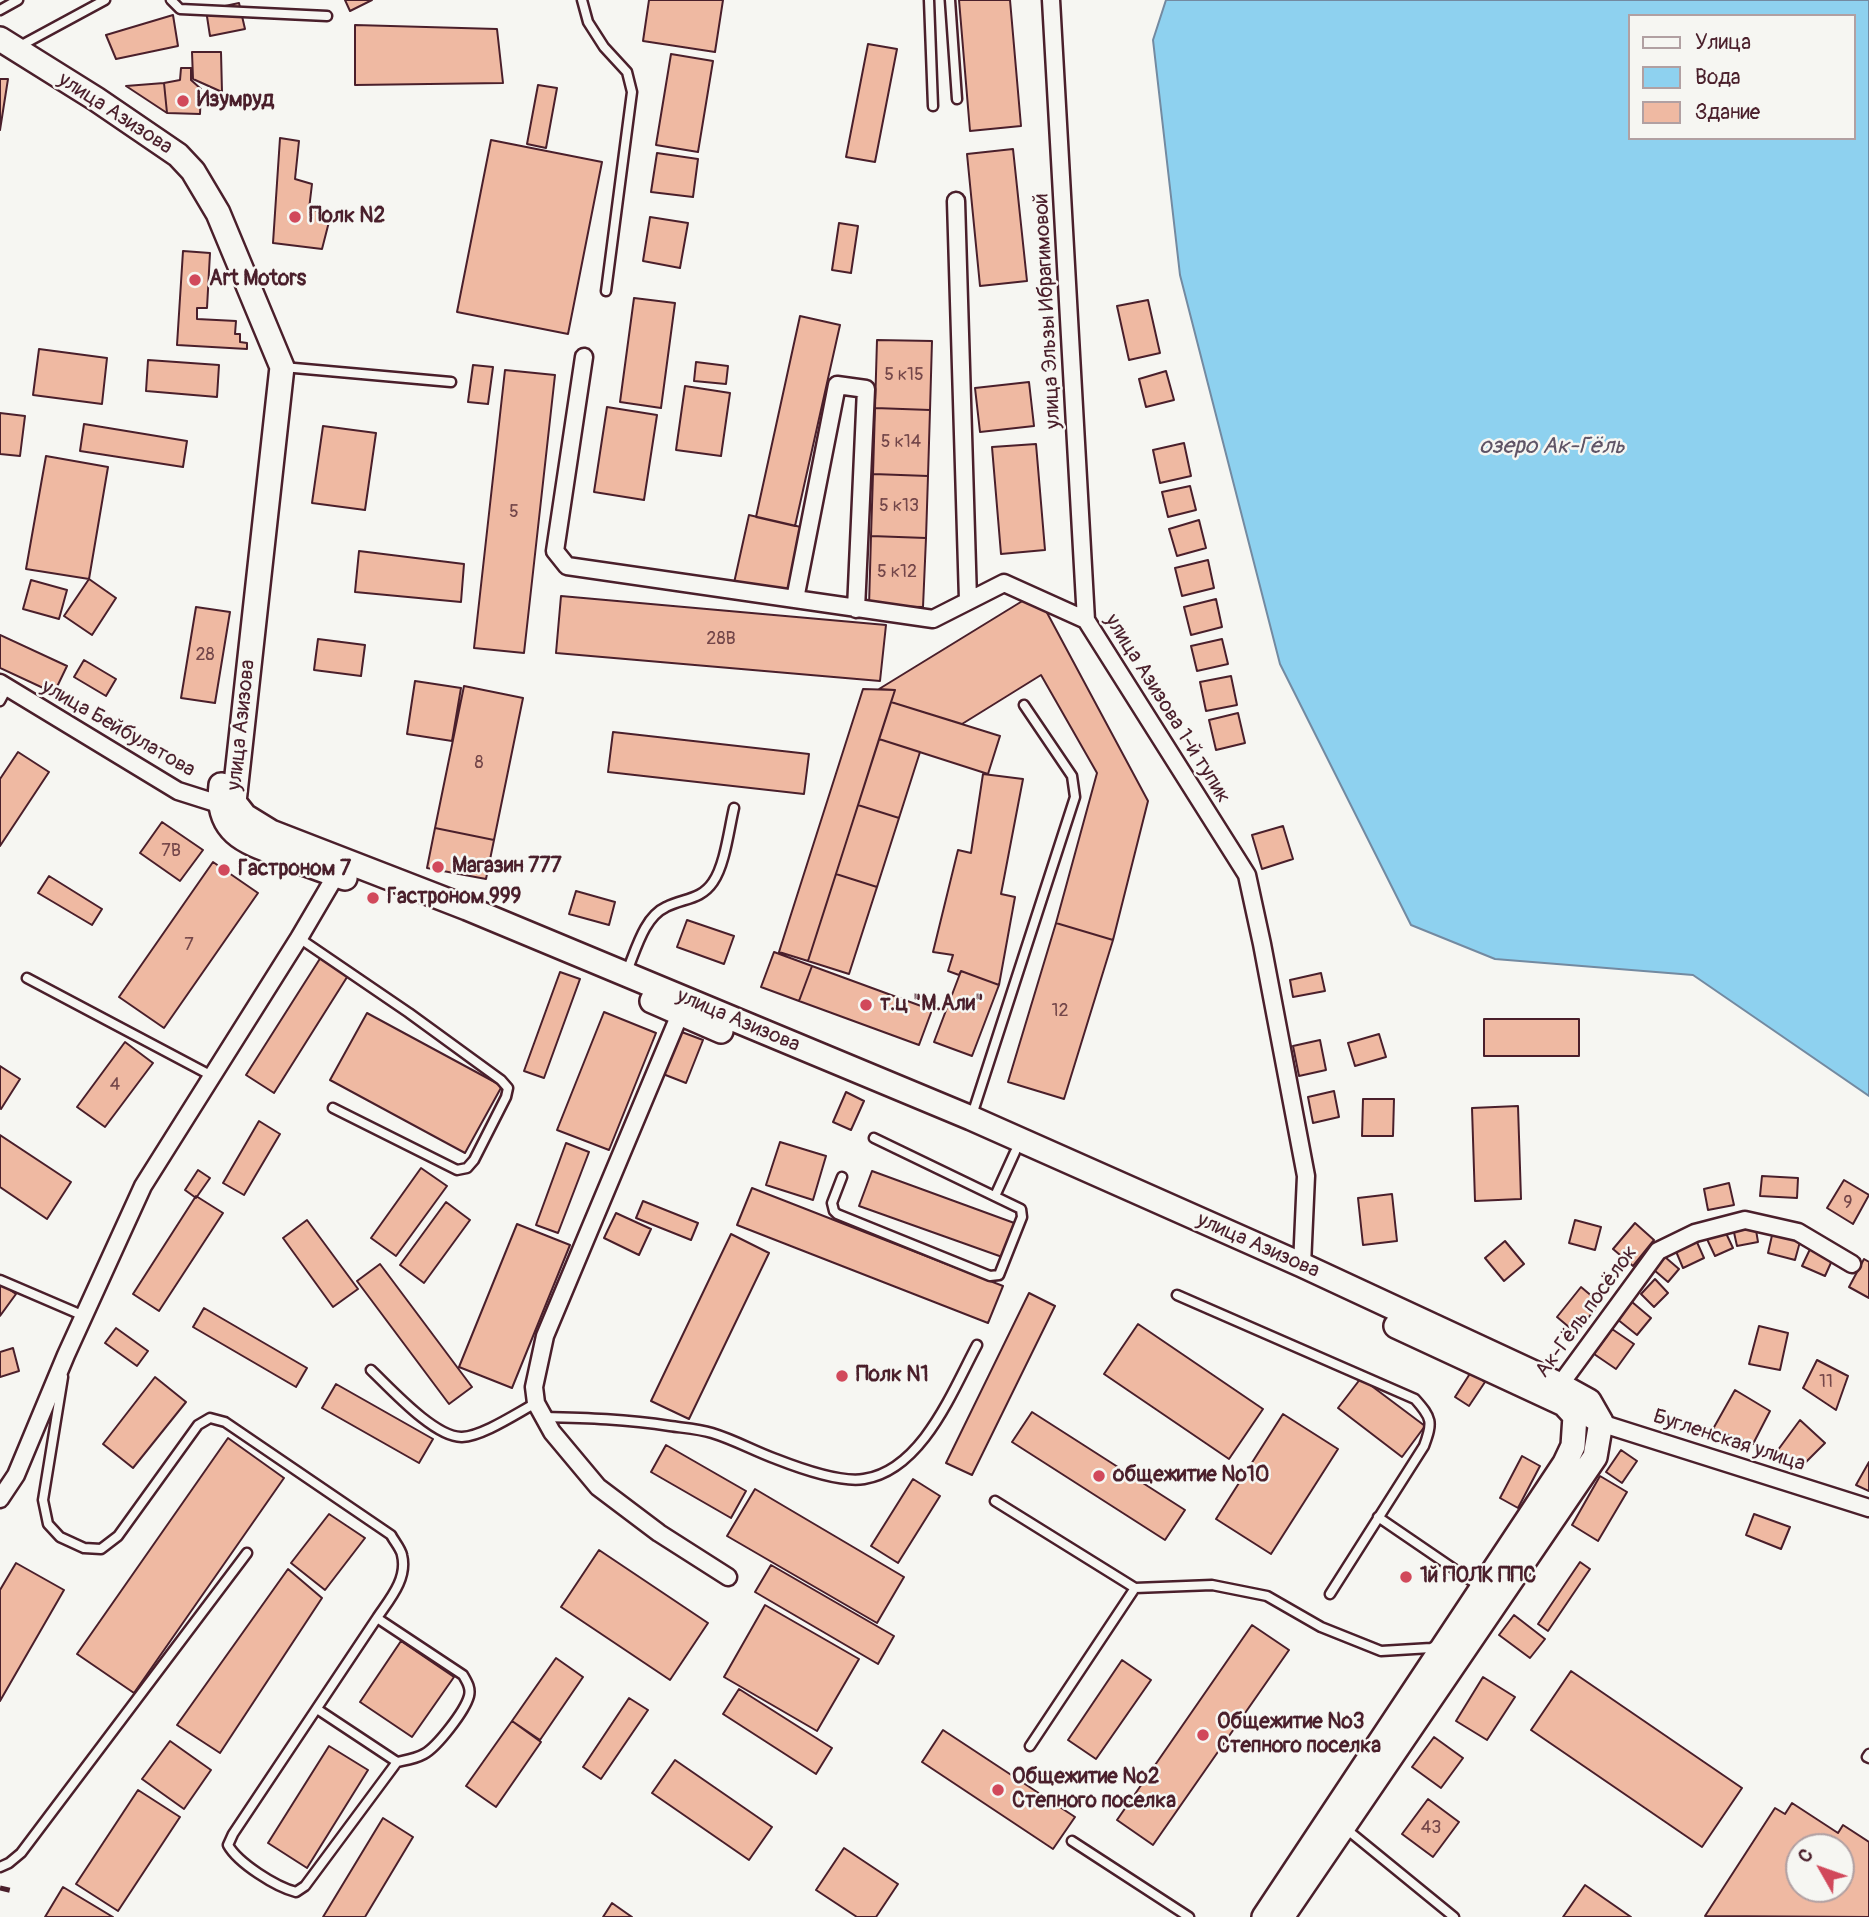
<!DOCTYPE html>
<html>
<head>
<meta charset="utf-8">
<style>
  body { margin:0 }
  #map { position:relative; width:1869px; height:1917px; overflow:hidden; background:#f6f6f2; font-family:Pangolin,sans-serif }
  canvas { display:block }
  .legend { position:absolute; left:1628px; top:14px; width:228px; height:126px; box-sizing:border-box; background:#f6f6f2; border:2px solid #b1a0a2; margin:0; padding:9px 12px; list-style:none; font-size:21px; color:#4a1f2b }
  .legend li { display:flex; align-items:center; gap:14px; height:35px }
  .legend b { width:35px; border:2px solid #b1a0a2 }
  .north { position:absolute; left:1785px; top:1833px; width:70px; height:70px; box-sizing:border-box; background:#f6f6f2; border:2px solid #b1a0a2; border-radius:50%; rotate:310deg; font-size:19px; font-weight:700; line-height:28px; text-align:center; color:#4a1f2b }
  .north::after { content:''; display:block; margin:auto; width:24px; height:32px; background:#d1495b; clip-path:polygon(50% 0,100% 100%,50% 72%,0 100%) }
</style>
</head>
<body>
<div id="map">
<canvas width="1869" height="1917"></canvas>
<ul class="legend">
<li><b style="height:9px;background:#f6f6f2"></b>Улица</li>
<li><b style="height:19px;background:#8ed1ef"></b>Вода</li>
<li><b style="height:19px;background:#efb9a2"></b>Здание</li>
</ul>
<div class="north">С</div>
</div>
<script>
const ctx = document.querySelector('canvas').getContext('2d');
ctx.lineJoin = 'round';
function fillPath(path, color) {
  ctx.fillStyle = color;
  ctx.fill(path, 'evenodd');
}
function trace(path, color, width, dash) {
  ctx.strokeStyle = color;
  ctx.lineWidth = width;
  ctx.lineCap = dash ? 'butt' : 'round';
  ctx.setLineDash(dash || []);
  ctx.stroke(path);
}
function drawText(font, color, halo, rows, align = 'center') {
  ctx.font = font + ' Pangolin,sans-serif';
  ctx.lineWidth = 5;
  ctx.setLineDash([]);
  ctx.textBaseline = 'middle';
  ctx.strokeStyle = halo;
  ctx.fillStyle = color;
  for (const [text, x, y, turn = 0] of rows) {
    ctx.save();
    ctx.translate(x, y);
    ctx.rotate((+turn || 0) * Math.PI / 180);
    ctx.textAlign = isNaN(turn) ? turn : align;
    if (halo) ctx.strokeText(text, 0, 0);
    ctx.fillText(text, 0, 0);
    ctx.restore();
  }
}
const water = new Path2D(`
  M1166,0H1869V1096L1693,975L1495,959L1411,925L1280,664L1180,275L1153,40ZM1629,16H1853V138H1629Z`);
fillPath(water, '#8ed1ef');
trace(water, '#738aa1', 2);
const building = new Path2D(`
  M345,0H372L350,11Z
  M649,0H723L715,52L643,41Z
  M959,0H1010L1021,126L970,131Z
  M239,3L245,29L210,36L206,10Z
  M173,15L178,46L116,59L106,35Z
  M355,25L497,29L503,83L355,85Z
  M868,44L897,49L875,162L846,157Z
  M192,52H221L222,92L193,79Z
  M671,54L713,61L698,152L656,145Z
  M181,68H191V80L201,89L200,114L167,113L164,83L180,80Z
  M0,79H8L0,130Z
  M164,83L167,113L126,86Z
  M538,85L557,88L546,148L527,144Z
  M280,138L299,141L295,179L312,184L309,209L331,214L322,249L273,243Z
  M491,140L602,162L568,334L457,312Z
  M1013,149L1027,281L980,286L967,154Z
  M657,153L698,159L693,197L651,192Z
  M650,217L688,223L680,268L643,261Z
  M839,223L858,226L851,273L832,270Z
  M183,251L210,253L207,308H197V319L236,321L235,334H240V342L247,343V349L177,345Z
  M634,298L675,303L661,408L620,402Z
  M1148,300L1160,353L1129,360L1117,306Z
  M800,316L840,325L795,526L756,517Z
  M877,340L932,341L930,410L875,408Z
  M39,349L107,358L102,404L33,395Z
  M148,360L219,365L217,397L146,391Z
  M696,362L728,366L726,384L694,381Z
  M473,365L493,367L488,404L468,402Z
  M505,370L555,375L524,653L474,648Z
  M1166,371L1174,400L1146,407L1139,379Z
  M1029,382L1034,426L980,432L975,388Z
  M685,386L730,393L721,456L676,450Z
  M607,407L657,415L644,500L594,492Z
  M875,408L930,410L928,476L873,474Z
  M0,413L25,416L20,456L0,454Z
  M84,424L187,441L183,467L80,451Z
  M323,426L376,433L365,510L312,503Z
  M1184,443L1191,476L1160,483L1153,450Z
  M1036,444L1045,550L1001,554L992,447Z
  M46,456L108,467L89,579L26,569Z
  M873,474L928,476L926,538L871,536Z
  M1190,486L1196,510L1168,517L1162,492Z
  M749,515L805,528L790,595L734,583Z
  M1199,520L1206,548L1177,556L1169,529Z
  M871,536L926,538L923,607L869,606Z
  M359,551L464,564L461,602L355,592Z
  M1208,560L1214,588L1182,596L1175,568Z
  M89,579L116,598L92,635L64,616Z
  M31,580L67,590L59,619L23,609Z
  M561,596L886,625L880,681L556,653Z
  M1216,599L1222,627L1191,635L1184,607Z
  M1024,600L1045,609L1148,801L1113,940L1056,923L1097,773L1041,675L962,724L891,702L895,690L879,689Z
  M196,607L230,612L215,703L181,698Z
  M0,635L67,666L54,693L0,668Z
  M318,639L365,645L361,676L314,670Z
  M1222,639L1228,664L1197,671L1191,646Z
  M84,660L116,679L106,696L74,677Z
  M1231,676L1237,705L1206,711L1200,682Z
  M415,681L461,688L452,741L407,734Z
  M464,686L523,698L494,840L435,828Z
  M863,689L895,690L808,961L779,952Z
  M891,702L1000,736L988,774L879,739Z
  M1238,713L1245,743L1216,750L1209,720Z
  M613,732L809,754L804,794L608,772Z
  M879,739L920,752L899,818L858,805Z
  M18,752L49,772L0,846V779Z
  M983,774L1023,779L1001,894L1015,897L999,985L961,971L959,975L948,971L953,955L933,952L958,850L971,853Z
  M858,805L899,818L877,887L836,874Z
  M162,822L203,850L180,881L140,853Z
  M1283,826L1293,859L1262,869L1252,835Z
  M435,828L494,840L486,879L427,868Z
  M213,862L258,893L164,1028L119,997Z
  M836,874L877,887L849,974L808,961Z
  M49,876L102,909L92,925L38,893Z
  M576,891L615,902L609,925L569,914Z
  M687,920L734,936L724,964L677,947Z
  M1056,923L1113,940L1064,1099L1008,1082Z
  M774,952L812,966L799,1001L761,987Z
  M321,957L349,974L274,1093L246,1075Z
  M812,966L932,1010L919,1045L799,1001Z
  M961,971L999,985L972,1056L934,1042Z
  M560,972L580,979L544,1078L524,1071Z
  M1321,973L1325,991L1293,997L1290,980Z
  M604,1012L656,1033L609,1150L557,1130Z
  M367,1013L502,1086L465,1153L330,1080Z
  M1484,1019H1579V1056H1484Z
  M679,1031L703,1040L686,1083L663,1074Z
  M1379,1034L1386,1057L1355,1066L1348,1043Z
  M1320,1040L1326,1070L1299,1076L1293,1046Z
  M125,1042L153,1063L105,1127L77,1107Z
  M0,1066L20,1079L1,1109L0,1108Z
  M1334,1091L1339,1117L1313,1123L1308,1097Z
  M846,1092L864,1101L851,1130L833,1122Z
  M1363,1099H1394L1393,1136H1362Z
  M1518,1106L1521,1199L1475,1201L1472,1108Z
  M259,1121L280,1134L244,1195L223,1183Z
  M0,1135L71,1182L47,1219L0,1187Z
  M780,1142L826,1156L813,1200L766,1185Z
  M566,1143L589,1152L558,1233L536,1225Z
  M421,1168L447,1186L396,1256L371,1238Z
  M198,1170L210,1178L196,1198L185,1190Z
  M872,1171L1017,1224L1005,1258L859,1206Z
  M1762,1176L1798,1178L1797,1198L1760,1196Z
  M1844,1180L1869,1195L1853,1224L1827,1208Z
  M1729,1183L1734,1205L1708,1210L1704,1189Z
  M752,1188L1003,1286L988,1323L737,1225Z
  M1392,1194L1397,1241L1363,1245L1358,1198Z
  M196,1196L223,1213L159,1311L133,1294Z
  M643,1201L698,1223L691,1240L636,1218Z
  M446,1202L470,1220L424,1283L400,1265Z
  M616,1213L651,1229L639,1255L604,1238Z
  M307,1220L358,1289L333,1307L283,1238Z
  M1575,1220L1601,1227L1595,1250L1569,1243Z
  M1635,1223L1654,1240L1633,1266L1613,1249Z
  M517,1224L570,1245L512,1388L459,1367Z
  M1755,1224L1758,1242L1737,1246L1733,1228Z
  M1724,1229L1733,1248L1715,1256L1706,1237Z
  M1773,1231L1801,1238L1795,1260L1768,1253Z
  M731,1234L769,1253L689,1419L651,1401Z
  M1696,1240L1704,1258L1683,1268L1675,1249Z
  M1505,1241L1524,1264L1504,1281L1485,1258Z
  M1812,1245L1834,1256L1825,1276L1802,1266Z
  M1665,1257L1679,1269L1668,1282L1654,1270Z
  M1864,1259L1869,1262V1298L1849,1287Z
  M380,1264L472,1387L449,1404L357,1281Z
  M1655,1279L1668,1293L1654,1307L1641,1294Z
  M0,1283L16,1294L0,1316Z
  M1581,1287L1600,1303L1576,1333L1557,1317Z
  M1029,1293L1055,1306L972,1475L946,1463Z
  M1632,1302L1651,1318L1637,1335L1617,1319Z
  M204,1308L307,1368L296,1387L193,1327Z
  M1138,1324L1263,1409L1229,1459L1104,1374Z
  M1759,1326L1788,1333L1780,1370L1749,1364Z
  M116,1328L148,1351L137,1366L105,1343Z
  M1612,1329L1634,1344L1616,1369L1594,1354Z
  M13,1348L19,1371L0,1377V1352Z
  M1817,1360L1848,1376L1836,1410L1803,1388Z
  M1471,1372L1485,1382L1469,1406L1455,1397Z
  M155,1377L186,1402L133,1468L103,1444Z
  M1361,1378L1425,1426L1402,1457L1338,1408Z
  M336,1384L433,1439L419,1463L322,1408Z
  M1735,1390L1770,1411L1753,1444L1713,1429Z
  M1032,1412L1185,1510L1165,1540L1012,1442Z
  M1283,1414L1338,1449L1271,1554L1216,1519Z
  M1800,1420L1825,1443L1799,1469L1775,1454Z
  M228,1438L284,1478L134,1693L77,1654Z
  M666,1445L746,1491L731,1518L651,1472Z
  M1621,1450L1637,1461L1622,1483L1606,1472Z
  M1522,1456L1540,1466L1518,1508L1500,1498Z
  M1869,1462V1491L1856,1485Z
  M1600,1476L1627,1492L1598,1541L1572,1525Z
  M913,1479L940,1496L898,1563L871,1546Z
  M755,1489L904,1577L877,1623L727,1536Z
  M329,1514L365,1538L325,1590L291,1563Z
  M1754,1514L1790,1527L1781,1549L1746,1535Z
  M599,1550L708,1623L670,1680L561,1607Z
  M1580,1562L1590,1569L1548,1631L1538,1624Z
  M16,1563L64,1590L0,1701V1590Z
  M771,1565L894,1636L878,1664L755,1592Z
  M288,1569L322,1598L220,1753L177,1725Z
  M765,1605L859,1659L817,1731L724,1677Z
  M1514,1615L1545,1639L1530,1658L1499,1635Z
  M1252,1625L1289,1650L1153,1845L1117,1820Z
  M401,1641L454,1677L412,1737L360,1702Z
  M556,1658L583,1677L540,1740L512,1721Z
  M1122,1660L1151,1680L1096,1759L1068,1740Z
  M1571,1671L1742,1788L1702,1847L1531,1730Z
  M1483,1677L1515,1697L1487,1740L1456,1721Z
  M739,1689L832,1748L816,1774L723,1714Z
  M629,1698L648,1710L601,1779L583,1767Z
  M512,1721L541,1742L496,1807L466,1786Z
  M943,1730L1075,1817L1053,1849L922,1762Z
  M1434,1737L1463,1758L1441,1788L1412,1767Z
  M170,1741L211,1770L184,1809L142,1779Z
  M329,1746L368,1770L307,1868L268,1843Z
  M675,1760L772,1827L749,1860L652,1793Z
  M138,1790L180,1817L118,1911L76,1884Z
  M1428,1799L1459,1822L1433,1857L1402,1834Z
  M1792,1803L1838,1833L1843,1825L1869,1842V1917L1705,1916L1775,1808L1785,1814ZM1799,1847H1841V1889H1799Z
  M383,1818L413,1837L365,1917H323Z
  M844,1848L898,1884L876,1917H857L816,1890Z
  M1585,1885L1631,1917H1563Z
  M63,1887L113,1917H45Z
  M612,1903L632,1917H603Z`);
fillPath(building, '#efb9a2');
trace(building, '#4a1f2b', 2);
const service = new Path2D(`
  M171,0L180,9L327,16
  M582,0L588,22L604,47L627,72L632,92L606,291
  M929,0L933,106
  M950,0L957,99
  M0,10L18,0
  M20,46L105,0
  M283,367L451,382
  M0,701L7,688
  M299,938L409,1013L501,1080L508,1088L506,1097L474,1160L467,1168L457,1170L333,1108
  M627,971C636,950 644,917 666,907C684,898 701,900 713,882C725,865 729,829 734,808
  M27,978L212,1076
  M972,1115L1075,797L1072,776L1024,705
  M842,1177L832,1203L834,1211L837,1214L990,1276L999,1275L1022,1217L1021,1209L874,1138
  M995,1196L1015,1152
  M0,1280L84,1316
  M1177,1295L1415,1399C1432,1418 1433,1422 1424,1446L1330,1594
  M371,1370C390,1388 435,1438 462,1437C483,1436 517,1413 536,1403
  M63,1377L43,1500L48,1524L60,1537L84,1548L101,1549L118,1536L198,1425L210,1418L225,1422L391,1535C394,1541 401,1549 402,1555C408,1579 389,1600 377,1618L233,1834L228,1845C238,1863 276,1887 296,1892L305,1886L397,1762C406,1760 415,1759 424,1754C437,1747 465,1711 469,1696C471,1688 467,1682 463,1675L377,1618
  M543,1417C587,1418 626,1419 670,1426C684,1428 699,1429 712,1433C735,1440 754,1451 776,1459C799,1468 840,1483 864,1479C922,1470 952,1392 977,1345
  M995,1501L1135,1588L1212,1585L1267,1596L1321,1627L1381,1651L1431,1648L1437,1645
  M1378,1517L1479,1586
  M317,1709L397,1762
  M1030,1746L1135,1588
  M1869,1754L1867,1757L1869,1758
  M1345,1828L1454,1917
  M1072,1841L1189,1917
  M0,1867L9,1863L21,1853L247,1553`);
const minor = new Path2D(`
  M1051,0L1086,620
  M956,201L968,600
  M584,357L555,551L567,566L933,619L1004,583L1086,620L1247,875L1262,944L1306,1176L1302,1265
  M795,599L837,385L866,389L856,609
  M0,683L178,791L219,804
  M680,1014L545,1336L534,1387L536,1403L552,1432L598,1487L659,1533L728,1577
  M1554,1393L1658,1251L1695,1233L1745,1220L1798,1232L1852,1264
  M1591,1420L1869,1508
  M0,1499L16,1475L66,1355L143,1186L299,938L336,875`);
const secondary = new Path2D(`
  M0,39L96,99L178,155L193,171L218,213L282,367L234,802L245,816L271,832L467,908L971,1118L1302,1265L1560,1385L1589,1401L1601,1422L1595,1457L1282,1917
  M221,785C215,835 248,843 287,857C306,864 325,871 345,878
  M652,1001L721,1031
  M1264,1917L1565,1463L1573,1446L1575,1416L1564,1404L1396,1326`);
trace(service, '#4a1f2b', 13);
trace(minor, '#4a1f2b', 21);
trace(secondary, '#4a1f2b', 28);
trace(service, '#f6f6f2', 8);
trace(minor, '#f6f6f2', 16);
trace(secondary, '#f6f6f2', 23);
trace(new Path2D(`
  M0,1888L13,1891`), '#4a1f2b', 5, [10, 5]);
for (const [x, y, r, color] of [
  [183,101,7,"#d1495b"],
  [295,217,7,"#d1495b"],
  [195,280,7,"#d1495b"],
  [438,867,7,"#d1495b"],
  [224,870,7,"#d1495b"],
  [373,898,7,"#d1495b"],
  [866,1005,7,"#d1495b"],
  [842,1376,7,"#d1495b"],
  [1099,1476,7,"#d1495b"],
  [1406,1577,7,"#d1495b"],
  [1203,1735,7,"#d1495b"],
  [998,1790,7,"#d1495b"]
]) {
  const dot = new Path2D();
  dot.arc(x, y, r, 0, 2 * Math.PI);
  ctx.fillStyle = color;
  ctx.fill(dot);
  trace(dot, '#f6f6f2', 2.5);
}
drawText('18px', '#734649', null, [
  ["5 к15",904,375],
  ["5 к14",901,442],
  ["5 к13",899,506],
  ["5",514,512],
  ["5 к12",897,572],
  ["28В",721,639],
  ["28",205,655],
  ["8",479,763],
  ["7В",171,851],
  ["7",189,945],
  ["12",1060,1011],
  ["4",115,1085],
  ["9",1848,1203],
  ["11",1826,1382],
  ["43",1431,1828]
]);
drawText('bold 21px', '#4a1f2b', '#f6f6f2', [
  ["Изумруд",197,101],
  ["Полк N2",309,217],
  ["Art Motors",209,280],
  ["Магазин 777",452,867],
  ["Гастроном 7",238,870],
  ["Гастроном 999",387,898],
  ["т.ц \"М.Али\"",880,1005],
  ["Полк N1",856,1376],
  ["общежитие №10",1113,1476],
  ["1й ПОЛК ППС",1420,1577],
  ["Общежитие №3",1217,1723],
  ["Степного поселка",1217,1747],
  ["Общежитие №2",1012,1778],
  ["Степного поселка",1012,1802]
], 'left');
drawText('21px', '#4a1f2b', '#f6f6f2', [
  ["улица Азизова",115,114,33],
  ["улица Эльзы Ибрагимовой",1048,311,-93],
  ["улица Азизова 1-й тупик",1167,709,58],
  ["улица Азизова",242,725,-84],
  ["улица Бейбулатова",118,729,30],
  ["улица Азизова",738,1021,23],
  ["улица Азизова",1258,1246,24],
  ["Ак-Гёль посёлок",1587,1312,-54],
  ["Бугленская улица",1729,1441,18]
]);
drawText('italic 23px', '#5e5466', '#f6f6f2', [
  ["озеро Ак-Гёль",1552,447]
]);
</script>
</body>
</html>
